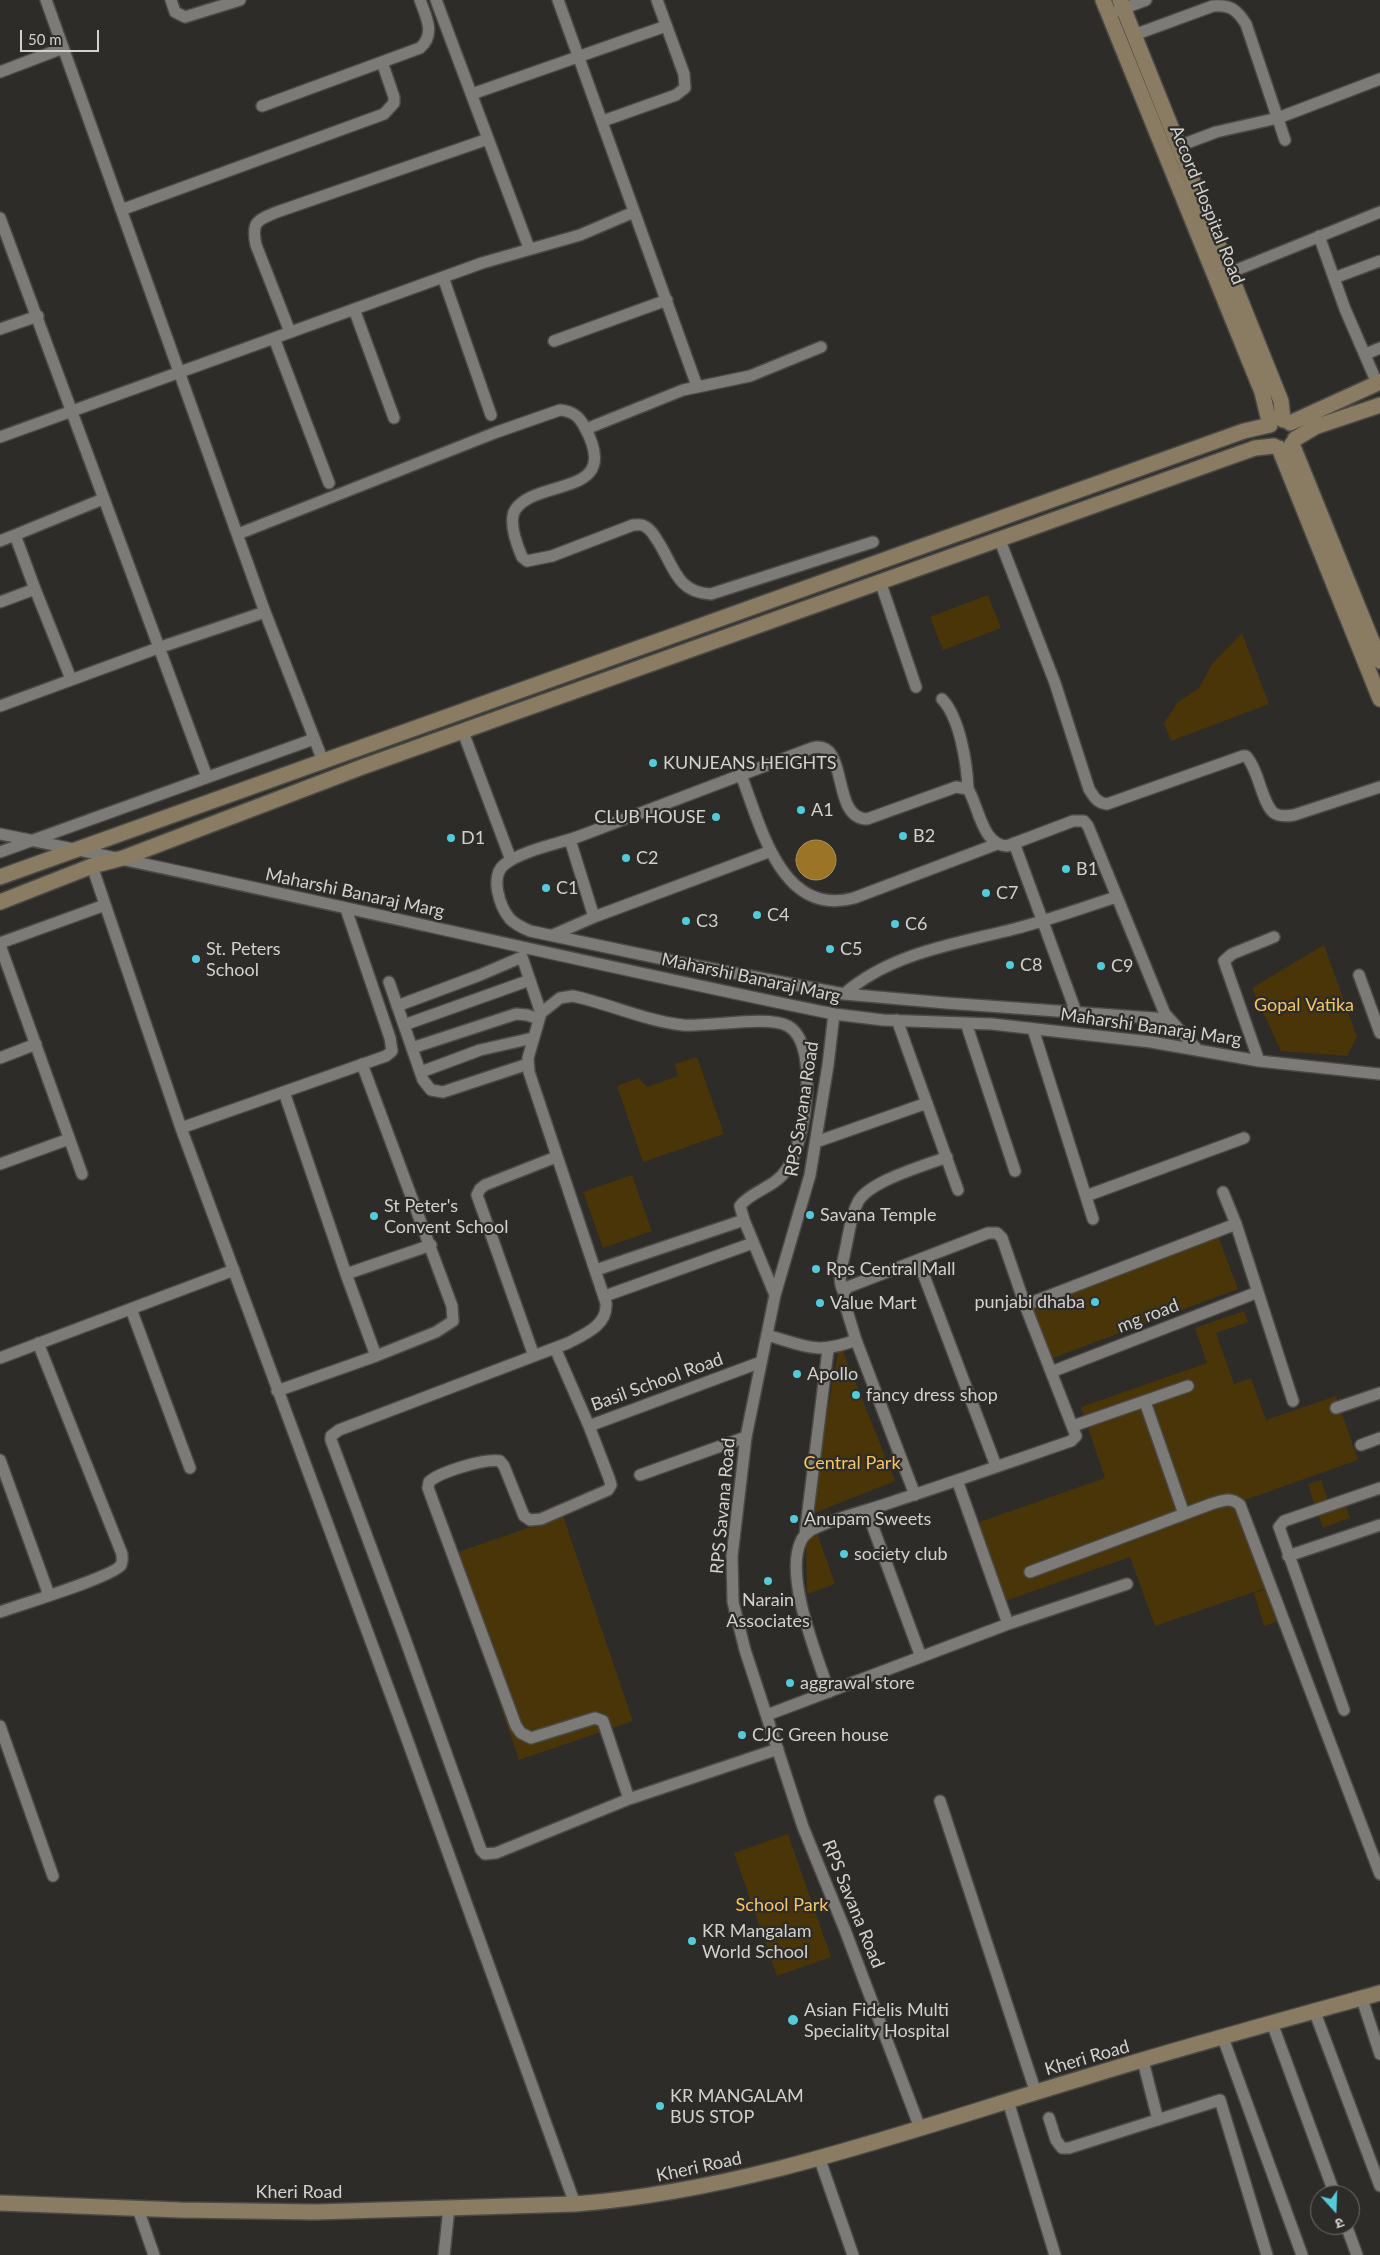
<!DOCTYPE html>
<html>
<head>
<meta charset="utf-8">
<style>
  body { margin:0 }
  #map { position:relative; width:1380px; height:2255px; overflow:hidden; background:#2d2c28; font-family:Lato,"Noto Sans Devanagari",sans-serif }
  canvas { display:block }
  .north { position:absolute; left:1310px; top:2185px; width:50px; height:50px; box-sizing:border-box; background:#2d2c28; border:1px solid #6f6e6b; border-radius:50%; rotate:160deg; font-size:14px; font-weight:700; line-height:20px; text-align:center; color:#d2d1cf }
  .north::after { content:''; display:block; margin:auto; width:18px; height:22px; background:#53cbdb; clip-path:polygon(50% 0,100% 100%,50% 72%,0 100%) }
  .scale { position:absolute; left:20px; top:30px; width:79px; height:22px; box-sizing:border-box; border:2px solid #d2d1cf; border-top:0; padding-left:6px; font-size:15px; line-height:18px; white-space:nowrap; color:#d2d1cf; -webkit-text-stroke:4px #2d2c28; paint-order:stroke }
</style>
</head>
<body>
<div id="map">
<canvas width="1380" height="2255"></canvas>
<div class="north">उ</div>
<div class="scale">50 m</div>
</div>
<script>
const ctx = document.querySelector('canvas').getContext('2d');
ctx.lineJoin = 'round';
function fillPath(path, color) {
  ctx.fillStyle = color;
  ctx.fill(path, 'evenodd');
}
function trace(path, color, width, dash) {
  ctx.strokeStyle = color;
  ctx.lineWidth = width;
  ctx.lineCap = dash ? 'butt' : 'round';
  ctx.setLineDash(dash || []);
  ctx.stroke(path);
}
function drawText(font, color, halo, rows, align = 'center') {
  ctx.font = font + ' Lato,sans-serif';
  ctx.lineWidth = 4.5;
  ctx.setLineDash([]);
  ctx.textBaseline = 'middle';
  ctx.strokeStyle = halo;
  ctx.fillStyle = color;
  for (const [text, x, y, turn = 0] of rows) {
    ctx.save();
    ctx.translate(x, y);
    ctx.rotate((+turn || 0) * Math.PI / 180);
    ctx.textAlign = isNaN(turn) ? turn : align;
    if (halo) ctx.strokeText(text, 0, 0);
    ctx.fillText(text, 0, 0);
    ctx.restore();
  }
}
fillPath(new Path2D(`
  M988,595L1001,628L943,650L930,617Z
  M1242,633L1269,704L1171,741L1164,723L1178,702L1199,688L1212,664Z
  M1324,945L1357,1037L1347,1056L1281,1051L1252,988Z
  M697,1057L724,1134L643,1162L617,1086L639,1078L647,1087L678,1076L675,1064Z
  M632,1175L652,1231L603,1248L583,1192Z
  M1217,1234L1238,1289L1050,1359L1030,1304Z
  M1244,1311L1248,1322L1216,1333L1234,1384L1251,1378L1266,1420L1336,1396L1358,1460L1245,1500L1274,1585L1155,1626L1130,1557L1005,1601L977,1523L1105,1478L1081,1407L1207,1363L1195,1328Z
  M840,1344L895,1481L807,1516Z
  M1321,1480L1328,1501L1315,1506L1308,1484Z
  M1343,1499L1350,1518L1323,1528L1316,1508Z
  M563,1516L633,1721L519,1760L449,1555Z
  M817,1533L835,1584L807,1594L806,1536Z
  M1269,1588L1279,1621L1264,1626L1254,1593Z
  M788,1834L831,1957L777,1976L734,1853Z`), '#4a3509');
const water = new Path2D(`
  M796 860a20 20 0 1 1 40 0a20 20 0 1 1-40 0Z`);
fillPath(water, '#9b7427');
trace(water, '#ac9059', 1);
const street = new Path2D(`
  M46,0L265,612L323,761
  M171,0L175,12L185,17L240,0
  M436,0L529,248
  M558,0L697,386
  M1117,11L1146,0
  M1134,35L1213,6C1230,4 1237,10 1246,24L1285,140
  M0,72L63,48
  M472,94L666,26
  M262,106L420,48C436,34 426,17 420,0
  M603,121L676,95L685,88L684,74L657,0
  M1179,146L1216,132L1278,118L1380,79
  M121,210L384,114L394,103V97L382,62
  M0,218L207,777
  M1319,236L1345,309L1377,383
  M1229,273L1380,212
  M443,277L491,415
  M1334,278L1380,261
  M354,309L394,418
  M0,329L38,316
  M290,332L256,245C251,222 257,220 277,212L488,139
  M274,338L329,483
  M554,341L667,300
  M1366,354L1380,348
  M586,429L683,390L750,376L821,347
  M0,437L482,263L580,235L634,212
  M238,534L497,432L560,410C572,411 579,416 584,426C625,499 536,477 515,510C508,522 517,545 522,557L527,561L552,556L633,525C636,525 641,524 644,526C650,528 654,535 657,540C674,565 676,593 711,594L873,542
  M15,535L103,499
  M999,538L1055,683L1089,789C1094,797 1097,803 1107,804L1243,756H1246C1259,770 1262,804 1274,813C1280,817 1288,816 1294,815L1380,787
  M0,541L15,535L35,589L0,602
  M880,581L916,687
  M35,589L71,679
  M942,699C960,718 967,764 968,789
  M0,706L158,648L265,612
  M463,732L511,860
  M741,775C761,826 781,918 854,898L997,844
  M0,834C279,890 555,957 834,1014L883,1020L992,1024L1151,1042L1259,1061L1380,1074
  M570,840L594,917
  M1014,843L1076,1012
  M0,852L314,739
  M92,866L181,1128L403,1728L575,2204
  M553,935L594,917L771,851
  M0,943L105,905
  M0,945L82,1174
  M1359,975L1380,1033
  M389,982L423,1080L431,1090L443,1092L528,1064
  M844,994C891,953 955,944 1014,929C1049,920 1082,908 1116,897
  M397,1006L480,975L522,957L541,1013L528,1058L529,1072L606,1303C608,1325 585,1334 568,1343L339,1430L331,1436V1440L404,1636L481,1850L485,1854L496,1853L629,1799L778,1749
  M541,1013L560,998L573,996C610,1004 646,1021 683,1025C710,1027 768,1015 788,1026C821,1044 805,1144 787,1169C775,1188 751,1191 740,1206L744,1220L775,1295
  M834,1014L828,1065L810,1175L775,1295L746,1437L732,1556L733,1602L745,1650L803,1827L845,1930L920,2128
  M1168,1019L946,1003L844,994L682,963L530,931C523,928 516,925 510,919C500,907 489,876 505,864C524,850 558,844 580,836C657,807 734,778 812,748C850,738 830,819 867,819L956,787L968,789C979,807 982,845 1007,846L1073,821H1084L1088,826L1165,1014L1196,1048
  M897,1020L958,1190
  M966,1023L1015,1171
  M404,1025L530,980
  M1033,1029L1093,1219
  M412,1048L516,1014L527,1015L539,1019
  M0,1058L36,1044
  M1259,1061L1224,961L1232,954L1274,937
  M421,1072L480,1050L533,1038
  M284,1092L346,1274L376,1356
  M181,1128L386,1056L392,1051L390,1038L346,909
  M816,1142L927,1103
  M0,1164L69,1139
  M1223,1192L1236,1224L1293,1401
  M1086,1196L1244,1138
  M918,1260L996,1466
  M596,1270L744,1220
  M346,1274L431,1245
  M844,1292C836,1281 843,1264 845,1251C849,1235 850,1217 858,1202C869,1181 924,1166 947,1157
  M605,1296L753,1243
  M1025,1305L1236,1224
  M131,1309L190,1468
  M767,1335C805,1346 817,1355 856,1340
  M555,1348L589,1426L761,1362
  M534,1356L477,1195L480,1189L485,1185L556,1157
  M0,1358L234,1270
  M1051,1372L1258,1292
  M277,1391L376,1356L436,1332L453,1321L452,1306L362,1064
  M1145,1402L1184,1514
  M1336,1408L1380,1393
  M589,1426L609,1478L611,1485L608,1490L541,1519L530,1520L524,1516L504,1466L500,1461C486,1458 439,1472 429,1482L428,1488L516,1726L521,1733L531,1738L595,1718L603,1721L629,1799
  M1073,1426L1188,1386
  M1361,1445L1380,1438
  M0,1460L49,1595
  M640,1475L746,1437
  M957,1480L1008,1624
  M867,1511L921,1657
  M805,1535L828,1350
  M1288,1556L1380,1525
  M1030,1572L1211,1504C1221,1501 1231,1496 1240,1505L1380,1874
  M0,1612C19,1605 113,1577 121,1565C123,1561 122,1558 122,1554L38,1343
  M829,1692C817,1655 784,1577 801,1541C803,1536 807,1533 811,1530C836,1517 871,1510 898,1500C956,1481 1013,1461 1071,1441L1076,1436L1025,1305L1002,1238L997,1233H988L848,1287L844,1292V1301L856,1340L915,1495
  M1344,1710L1279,1527L1284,1521L1380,1488
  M767,1715L1008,1624L1127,1584
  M0,1726L53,1876
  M940,1801L1036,2093
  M1362,1999L1380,2054
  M1314,2010L1380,2186
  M1272,2023L1335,2195
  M1223,2038L1302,2255
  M1143,2061L1158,2120
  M1008,2101L1055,2255
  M1049,2118L1056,2140L1062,2148H1069L1220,2100L1267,2255
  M819,2157L853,2255
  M138,2209L154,2255
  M1346,2225L1357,2255
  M444,2255L449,2208`);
const secondary = new Path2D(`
  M1120,0L1281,401L1283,420
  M1290,423L1380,382
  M1295,439L1315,427L1380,405
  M1292,444L1380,661
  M1279,448L1380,699
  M0,877L1244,431L1270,425L1262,392L1103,0
  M0,902L92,866L123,858L362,767L1224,459L1255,448L1274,446
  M0,2203L180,2210L316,2212L575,2204C751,2190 918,2127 1086,2077C1183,2047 1282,2020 1380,1993`);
trace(street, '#4b4946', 14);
trace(secondary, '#4b4946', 18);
trace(street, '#7d7b77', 11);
trace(secondary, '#897c62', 15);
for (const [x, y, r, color] of [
  [653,763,5,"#53cbdb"],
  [801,810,5,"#53cbdb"],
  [716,817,5,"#53cbdb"],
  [903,836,5,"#53cbdb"],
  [451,838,5,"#53cbdb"],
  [626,858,5,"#53cbdb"],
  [1066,869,5,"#53cbdb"],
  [546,888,5,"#53cbdb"],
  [986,893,5,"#53cbdb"],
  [757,915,5,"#53cbdb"],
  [686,921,5,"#53cbdb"],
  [895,924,5,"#53cbdb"],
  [830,949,5,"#53cbdb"],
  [196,959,5,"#53cbdb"],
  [1010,965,5,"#53cbdb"],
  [1101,966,5,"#53cbdb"],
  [810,1215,5,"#53cbdb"],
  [374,1216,5,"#53cbdb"],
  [816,1269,5,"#53cbdb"],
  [1095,1302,5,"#53cbdb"],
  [820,1303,5,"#53cbdb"],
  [797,1374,5,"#53cbdb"],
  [856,1395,5,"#53cbdb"],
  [794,1519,5,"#53cbdb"],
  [844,1554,5,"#53cbdb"],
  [768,1581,5,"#53cbdb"],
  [790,1683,5,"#53cbdb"],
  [742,1735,5,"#53cbdb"],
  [692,1941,5,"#53cbdb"],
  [793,2020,6,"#53cbdb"],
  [660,2106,5,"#53cbdb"]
]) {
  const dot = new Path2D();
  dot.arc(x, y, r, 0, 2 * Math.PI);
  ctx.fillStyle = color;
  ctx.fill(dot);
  trace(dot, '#2d2c28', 2);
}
drawText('18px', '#d2d1cf', '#2d2c28', [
  ["Accord Hospital Road",1207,205,68],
  ["Maharshi Banaraj Marg",355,893,12],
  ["Maharshi Banaraj Marg",751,978,12],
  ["Maharshi Banaraj Marg",1151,1027,8],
  ["RPS Savana Road",802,1109,-81],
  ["mg road",1148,1316,-21],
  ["Basil School Road",657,1382,-20],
  ["RPS Savana Road",723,1506,-85],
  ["RPS Savana Road",853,1904,68],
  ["Kheri Road",1087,2058,-16],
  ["Kheri Road",699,2167,-12],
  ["Kheri Road",299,2192]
]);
drawText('18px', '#d2d1cf', '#2d2c28', [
  ["KUNJEANS HEIGHTS",663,763],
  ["A1",811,810],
  ["CLUB HOUSE",706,817,"right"],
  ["B2",913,836],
  ["D1",461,838],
  ["C2",636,858],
  ["B1",1076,869],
  ["C1",556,888],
  ["C7",996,893],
  ["C4",767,915],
  ["C3",696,921],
  ["C6",905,924],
  ["St. Peters",206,949],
  ["School",206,970],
  ["C5",840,949],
  ["C8",1020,965],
  ["C9",1111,966],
  ["St Peter's",384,1206],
  ["Convent School",384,1227],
  ["Savana Temple",820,1215],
  ["Rps Central Mall",826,1269],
  ["punjabi dhaba",1085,1302,"right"],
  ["Value Mart",830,1303],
  ["Apollo",807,1374],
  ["fancy dress shop",866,1395],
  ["Anupam Sweets",804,1519],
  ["society club",854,1554],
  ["Narain",768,1600,"center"],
  ["Associates",768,1621,"center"],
  ["aggrawal store",800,1683],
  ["CJC Green house",752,1735],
  ["KR Mangalam",702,1931],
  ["World School",702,1952],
  ["Asian Fidelis Multi",804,2010],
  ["Speciality Hospital",804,2031],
  ["KR MANGALAM",670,2096],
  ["BUS STOP",670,2117]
], 'left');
drawText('18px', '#f8c364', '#2d2c28', [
  ["Gopal Vatika",1304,1005],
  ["Central Park",852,1463],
  ["School Park",782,1905]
]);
</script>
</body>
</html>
